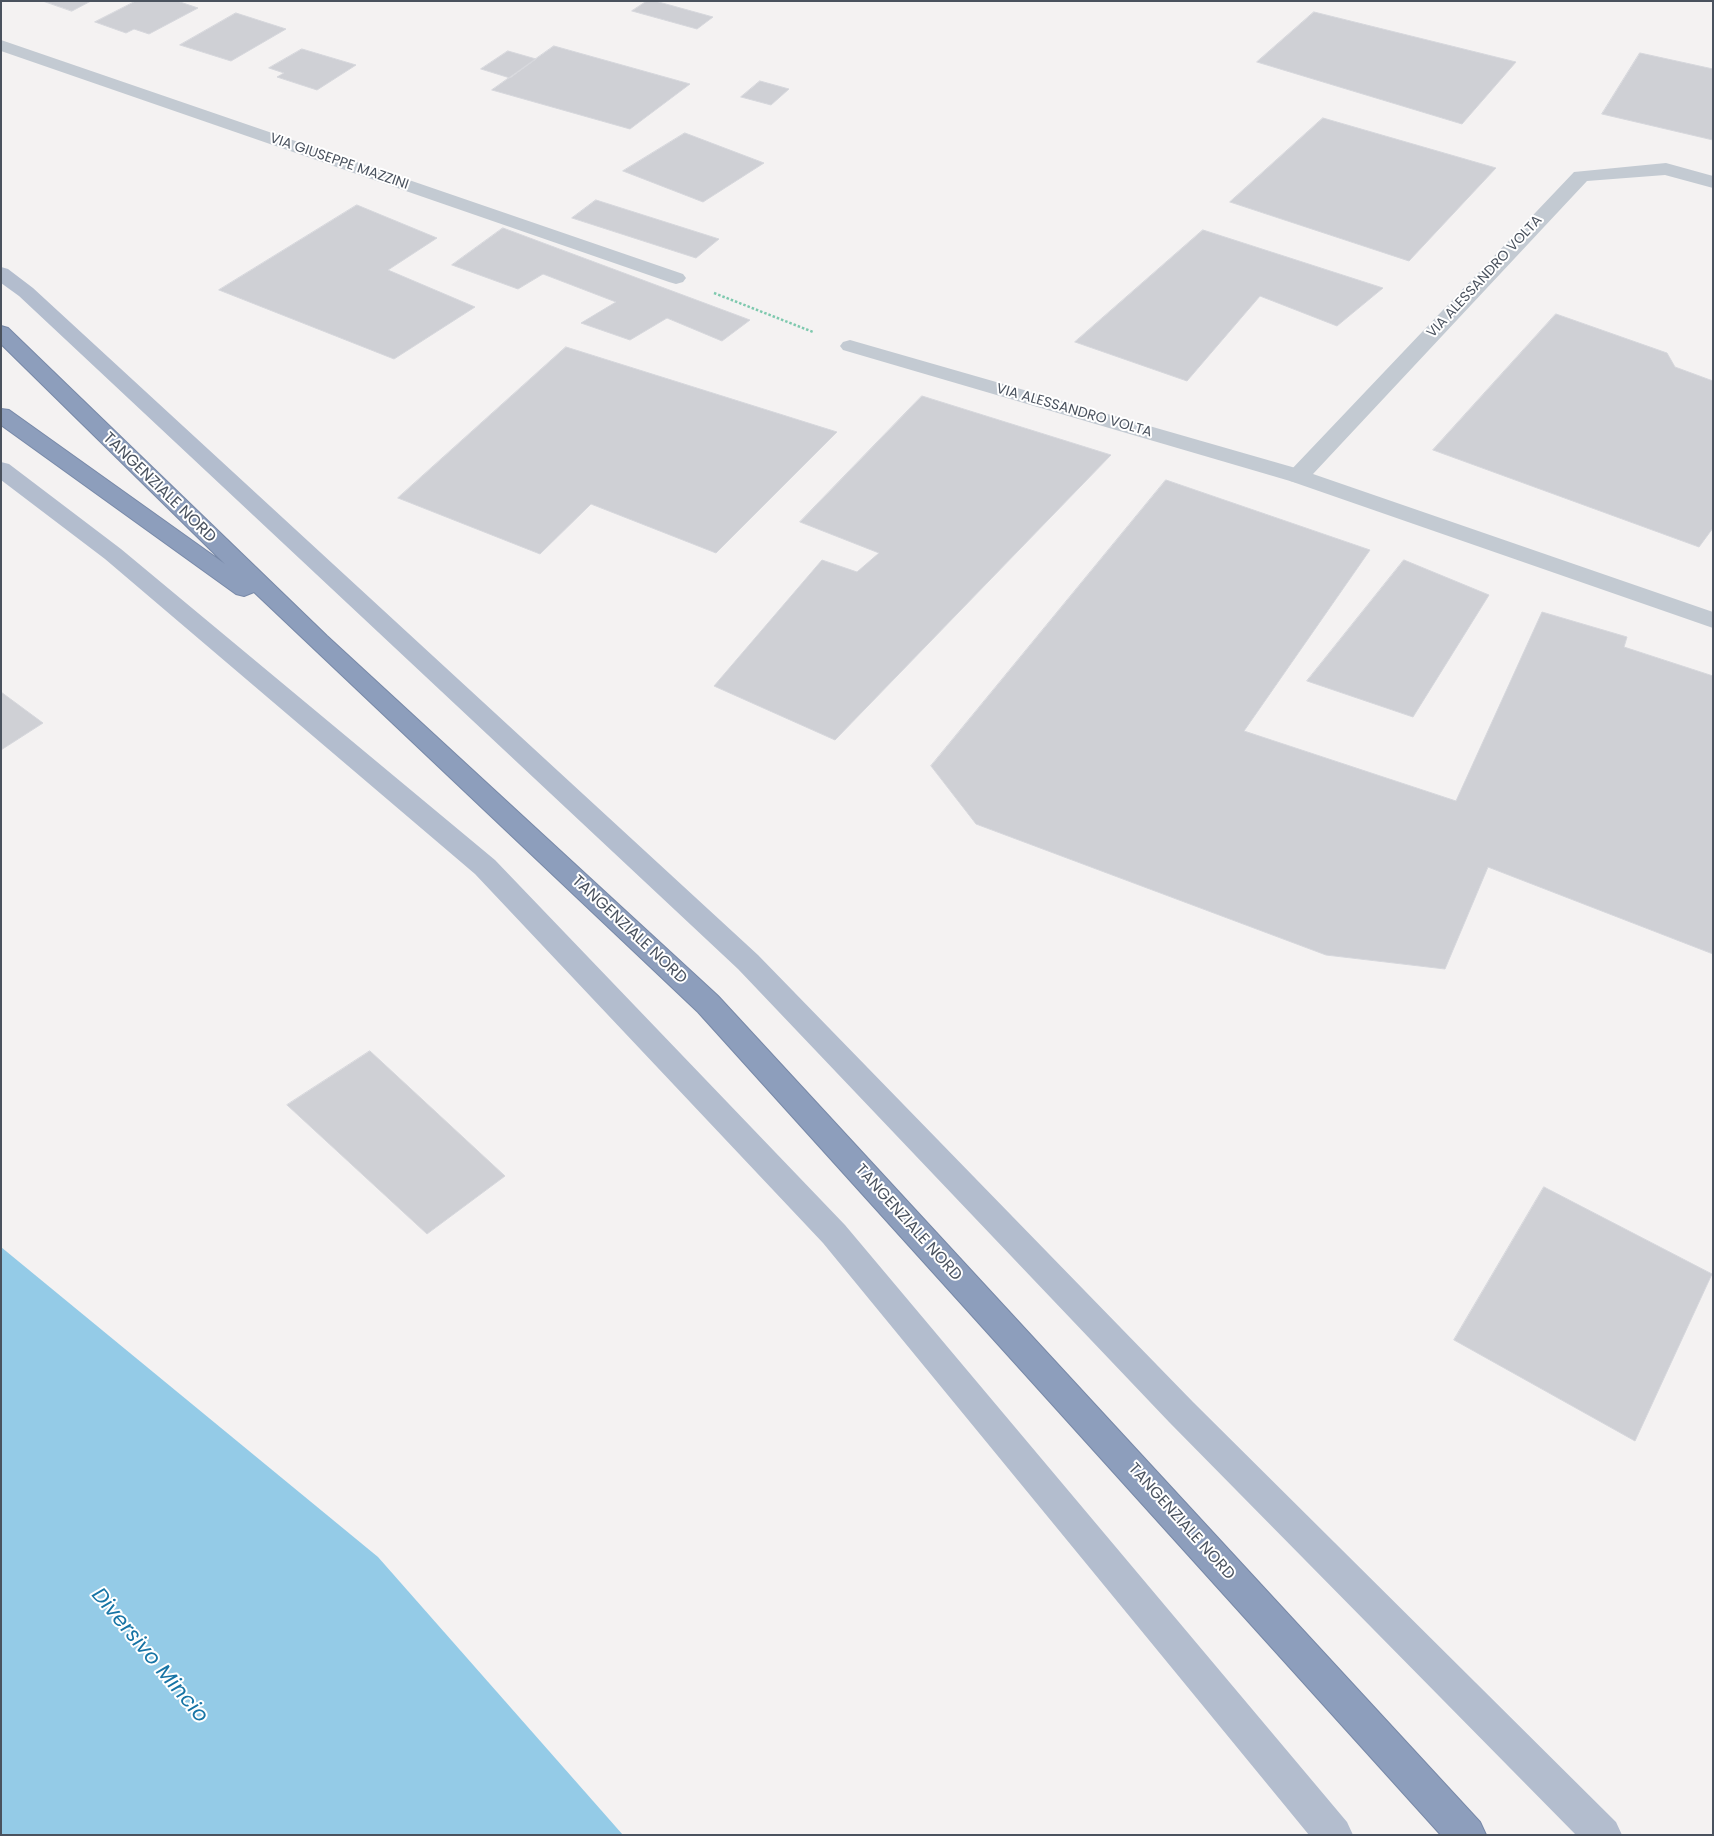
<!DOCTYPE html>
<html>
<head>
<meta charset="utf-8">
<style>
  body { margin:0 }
  #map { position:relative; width:1714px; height:1836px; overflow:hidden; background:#f4f2f2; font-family:Poppins,sans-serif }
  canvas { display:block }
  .frame { position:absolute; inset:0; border:2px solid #4a525e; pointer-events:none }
</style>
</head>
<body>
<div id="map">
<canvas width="1714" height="1836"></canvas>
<div class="frame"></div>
</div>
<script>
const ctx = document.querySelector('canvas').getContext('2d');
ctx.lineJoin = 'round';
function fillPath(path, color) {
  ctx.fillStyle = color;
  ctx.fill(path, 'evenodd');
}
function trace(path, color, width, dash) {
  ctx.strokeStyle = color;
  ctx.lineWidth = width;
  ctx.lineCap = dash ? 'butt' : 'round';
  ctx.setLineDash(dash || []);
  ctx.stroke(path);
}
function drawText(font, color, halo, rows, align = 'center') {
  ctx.font = font + ' Poppins,sans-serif';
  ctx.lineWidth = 4;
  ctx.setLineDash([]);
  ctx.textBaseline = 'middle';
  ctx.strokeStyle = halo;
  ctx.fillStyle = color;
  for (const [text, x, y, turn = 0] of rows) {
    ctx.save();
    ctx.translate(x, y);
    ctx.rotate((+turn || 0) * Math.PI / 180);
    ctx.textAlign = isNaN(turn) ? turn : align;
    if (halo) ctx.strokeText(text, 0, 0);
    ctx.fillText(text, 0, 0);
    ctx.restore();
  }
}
fillPath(new Path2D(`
  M1,1247L378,1557L623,1835H1Z`), '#94cbe7');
const building = new Path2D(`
  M43,1H91L72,11Z
  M136,1H177L198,8L149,34L134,29L126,33L95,22Z
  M647,1H655L713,17L697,29L632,11Z
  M1314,12L1516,62L1462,124L1257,62Z
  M236,13L286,29L231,61L180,45Z
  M554,46L690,84L630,129L492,90Z
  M302,49L356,65L317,90L277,77L284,73L269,68Z
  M508,51L536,59L510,78L481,69Z
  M1640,53L1713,69V140L1602,114Z
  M760,81L789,89L771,105L741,97Z
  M1323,118L1496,168L1409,261L1230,202Z
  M685,133L764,163L703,202L623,171Z
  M596,200L719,239L696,258L572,218Z
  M357,205L437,238L388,270L475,307L394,359L219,290Z
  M503,228L750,320L722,341L667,318L630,340L581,323L616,302L543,274L518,289L452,265Z
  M1203,230L1383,288L1337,326L1260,296L1187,381L1075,342Z
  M1556,314L1667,353L1675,367L1713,381V528L1699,547L1433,450Z
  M566,347L837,432L716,553L591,504L540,554L398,498Z
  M922,396L1111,455L835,740L714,686L822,560L857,572L879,553L800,522Z
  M1166,480L1370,550L1244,731L1456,801L1542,612L1627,637L1624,647L1713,676V954L1488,867L1445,969L1326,955L976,824L931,766Z
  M1404,560L1489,595L1413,717L1307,681Z
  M1,692L43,723L1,750Z
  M370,1051L505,1176L427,1234L287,1105Z
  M1544,1187L1712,1274L1635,1441L1454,1340Z`);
fillPath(building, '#cfd0d5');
trace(building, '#d6d7dc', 1);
const highway = new Path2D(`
  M1,326L8,328L327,636L718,996L1480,1822L1486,1835H1441L698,1012L254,592L244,596L236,594L1,425V409L9,410L225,564L1,344Z`);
trace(highway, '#7889a8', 2);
trace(new Path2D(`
  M714,293L813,332`), '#7ec9ae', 2.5, [2.5, 2]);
fillPath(new Path2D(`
  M850,340L1306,471L1309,476L1306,481L1298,483L1290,481L843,350L840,346L843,342Z`), '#c3cad2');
fillPath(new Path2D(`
  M1,40L683,274L686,278L683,282L676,284L669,282L1,51Z
  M1666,163L1713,176V188L1665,175L1587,181L1313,474L1713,612V628L1290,481L1287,476L1290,471L1574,172Z`), '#c3cad2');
fillPath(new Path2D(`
  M1,267L8,269L33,288L758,955L1193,1402L1616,1822L1622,1835H1576L1169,1422L738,969L19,296L1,283Z
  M1,462L9,464L121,549L495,860L845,1225L1347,1822L1353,1835H1309L823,1243L475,874L105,559L1,480Z`), '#b3bdce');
fillPath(highway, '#8d9ebc');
drawText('14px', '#4a525e', '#fff', [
  ["VIA GIUSEPPE MAZZINI",339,162,19],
  ["VIA ALESSANDRO VOLTA",1485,277,-47],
  ["VIA ALESSANDRO VOLTA",1074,411,16]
]);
drawText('16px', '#4a525e', '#fff', [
  ["TANGENZIALE NORD",159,488,44],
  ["TANGENZIALE NORD",629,930,43],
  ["TANGENZIALE NORD",908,1223,48],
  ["TANGENZIALE NORD",1181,1522,48]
]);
drawText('italic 21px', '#1774a5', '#fff', [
  ["Diversivo Mincio",149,1656,50]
]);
</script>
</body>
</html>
